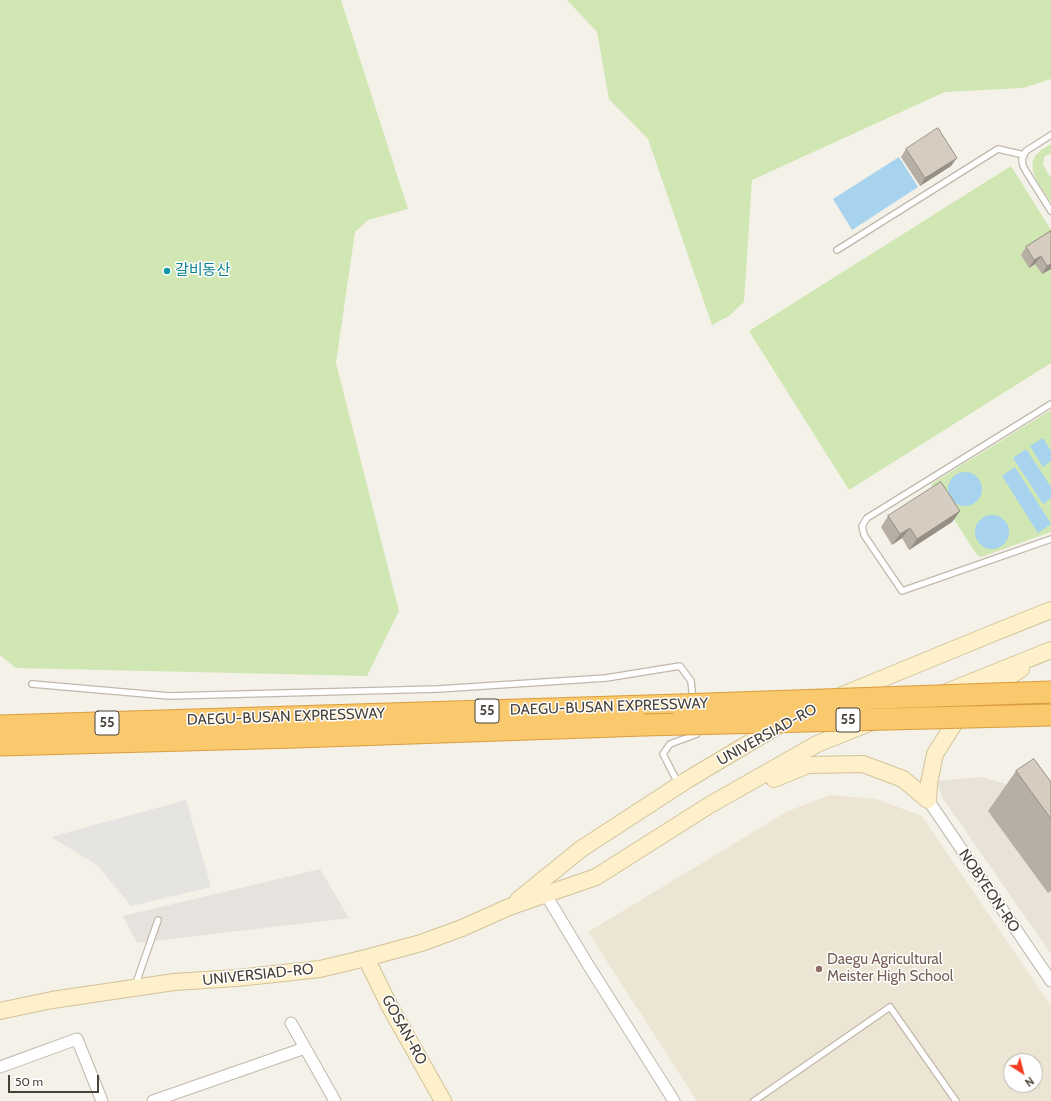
<!DOCTYPE html>
<html>
<head>
<meta charset="utf-8">
<style>
  body { margin:0 }
  #map { position:relative; width:1051px; height:1101px; overflow:hidden; background:#f4f1e9; font-family:Cabin,sans-serif }
  canvas { display:block }
  .north { position:absolute; left:1003px; top:1053px; width:40px; height:40px; box-sizing:border-box; background:#fff; border:1px solid #b6b3af; border-radius:50%; rotate:144deg; font-size:11px; font-weight:700; line-height:16px; text-align:center; color:#484138 }
  .north::after { content:''; display:block; margin:auto; width:14px; height:18px; background:#f53b1f; clip-path:polygon(50% 0,100% 100%,50% 72%,0 100%) }
  .scale { position:absolute; left:8px; top:1075px; width:91px; height:18px; box-sizing:border-box; border:2px solid #484138; border-top:0; padding-left:5px; font-size:12px; line-height:14px; white-space:nowrap; color:#484138; -webkit-text-stroke:3px #fff; paint-order:stroke }
</style>
</head>
<body>
<div id="map">
<canvas width="1051" height="1101"></canvas>
<div class="north">N</div>
<div class="scale">50 m</div>
</div>
<script>
const ctx = document.querySelector('canvas').getContext('2d');
ctx.lineJoin = 'round';
function fillPath(path, color) {
  ctx.fillStyle = color;
  ctx.fill(path, 'evenodd');
}
function trace(path, color, width, dash) {
  ctx.strokeStyle = color;
  ctx.lineWidth = width;
  ctx.lineCap = dash ? 'butt' : 'round';
  ctx.setLineDash(dash || []);
  ctx.stroke(path);
}
function drawText(font, color, halo, rows, align = 'center') {
  ctx.font = font + ' Cabin,"Noto Sans KR",sans-serif';
  ctx.lineWidth = 3;
  ctx.setLineDash([]);
  ctx.textBaseline = 'middle';
  ctx.strokeStyle = halo;
  ctx.fillStyle = color;
  for (const [text, x, y, turn = 0] of rows) {
    ctx.save();
    ctx.translate(x, y);
    ctx.rotate((+turn || 0) * Math.PI / 180);
    ctx.textAlign = isNaN(turn) ? turn : align;
    if (halo) ctx.strokeText(text, 0, 0);
    ctx.fillText(text, 0, 0);
    ctx.restore();
  }
}
fillPath(new Path2D(`
  M982,777L1006,784H1051V954L942,797L936,781Z`), '#e8e2d7');
fillPath(new Path2D(`
  M320,869L349,918L137,943L123,916Z`), '#e7e2de');
fillPath(new Path2D(`
  M830,795L876,799L922,816L1051,1006V1101H697L588,932L788,811ZM1011,1061H1035V1085H1011Z`), '#ede5d3');
fillPath(new Path2D(`
  M0,0H341L408,209L368,220L355,232L336,363L399,611L367,676L16,668L0,655Z
  M567,0H1051V79L1023,88L945,92L752,180L744,302L729,316L712,325L648,139L609,99L597,32Z
  M1051,144V153L1044,157L1043,165L1051,178V202C1043,190 1026,171 1035,156C1039,151 1046,147 1051,144Z
  M1011,166L1051,230V363L849,490L749,331Z
  M1051,410V532L984,556L980,557L977,555L931,484Z`), '#d1e7b3');
fillPath(new Path2D(`
  M186,800L211,887L131,906L97,865L51,837Z`), '#e6e4e1');
fillPath(new Path2D(`
  M899,157L918,187L852,230L833,199Z
  M1043,438L1051,451V461L1043,467L1030,446Z
  M1026,449L1051,487V498L1043,504L1013,458Z
  M1015,467L1051,524L1038,533L1002,476Z
  M948 489a17 17 0 1 1 34 0a17 17 0 1 1-34 0Z
  M975 532a17 17 0 1 1 34 0a17 17 0 1 1-34 0Z`), '#a7d3ef');
const lane = new Path2D(`
  M1051,135L1026,151L1022,159L1023,166L1027,173L1051,211
  M837,250L998,149L1024,155
  M1051,404L867,518L862,526L864,535L902,591L1051,539
  M32,684L169,696L438,689L606,678L680,666L691,681L693,700
  M678,783L663,754L670,744L697,734L696,727
  M135,986L158,920
  M754,1101L890,1007L956,1101`);
const street = new Path2D(`
  M928,800L1051,981
  M546,895L587,963L674,1101
  M291,1023L335,1101
  M0,1067L77,1039L102,1101
  M153,1101L305,1048`);
const secondary = new Path2D(`
  M840,696L991,634L1051,610
  M774,779L808,765L863,764L903,779L928,800L929,783L935,754L959,716L992,688L1021,669
  M518,900L581,849L687,780L786,721
  M366,958L390,1007L443,1101
  M0,1011L52,1000L174,982L237,978L320,969L366,958L421,943L462,928L509,907L596,877L708,806L817,744L1051,650`);
const highway = new Path2D(`
  M0,726L680,705
  M0,745L296,737L644,725`);
trace(lane, '#c0b8ac', 8);
trace(street, '#c0b8ac', 13);
trace(secondary, '#d3c39a', 18);
trace(highway, '#da9d3d', 23);
trace(lane, '#fff', 5.5);
trace(street, '#fff', 11);
trace(secondary, '#fdf0ca', 16);
trace(highway, '#fac96e', 21);
const highwayBridge = new Path2D(`
  M680,705L1051,692
  M644,725L1051,715`);
trace(highwayBridge, '#da9d3d', 23, []);
trace(highwayBridge, '#fac96e', 21);
fillPath(new Path2D(`
  M906,149L951,166L920,186L901,157Z
  M1051,231V269L1042,274L1035,264L1029,268L1021,255L1026,247Z
  M960,511L952,522L909,550L902,538L892,545L881,527L888,516Z
  M1016,771L1051,782V891L1048,893L988,811Z`), '#b8afa4');
fillPath(new Path2D(`
  M957,158L951,166L920,186L925,178Z
  M1041,256L1035,264L1029,268L1034,260Z
  M1051,264V269L1042,274L1047,266Z
  M960,511L952,522L909,550L917,539Z
  M910,528L902,538L892,545L900,534Z`), '#968f86');
const building = new Path2D(`
  M938,128L957,158L925,178L906,149Z
  M1051,231V264L1047,266L1041,256L1034,260L1026,247Z
  M941,482L960,511L917,539L910,528L900,534L888,516Z
  M1034,759L1051,782V819L1016,771Z`);
fillPath(building, '#d6ccbf');
trace(building, '#968f86', 1);
for (const [x, y, r, color] of [
  [167,271,4,"#0f9aa8"],
  [819,969,4,"#8d6e63"]
]) {
  const dot = new Path2D();
  dot.arc(x, y, r, 0, 2 * Math.PI);
  ctx.fillStyle = color;
  ctx.fill(dot);
  trace(dot, '#fff', 1.5);
}
for (const [x, y, w] of [
  [487,711,24],
  [848,720,24],
  [107,723,24]
]) {
  const box = new Path2D();
  box.roundRect(x - w / 2, y - 12, w, 24, 3);
  ctx.fillStyle = '#fff';
  ctx.fill(box);
  trace(box, '#484138', 1);
}
drawText('bold 14px', '#484138', null, [
  ["55",487,711],
  ["55",848,720],
  ["55",107,723]
]);
drawText('15px', '#0d838f', '#fff', [
  ["갈비동산",175,271]
], 'left');
drawText('15px', '#484138', '#fff', [
  ["DAEGU-BUSAN EXPRESSWAY",609,707,-2],
  ["DAEGU-BUSAN EXPRESSWAY",286,717,-2],
  ["UNIVERSIAD-RO",767,735,-29],
  ["NOBYEON-RO",989,891,56],
  ["UNIVERSIAD-RO",258,975,-6],
  ["GOSAN-RO",404,1030,61]
]);
drawText('15px', '#785e54', '#fff', [
  ["Daegu Agricultural",827,960],
  ["Meister High School",827,977]
], 'left');
</script>
</body>
</html>
